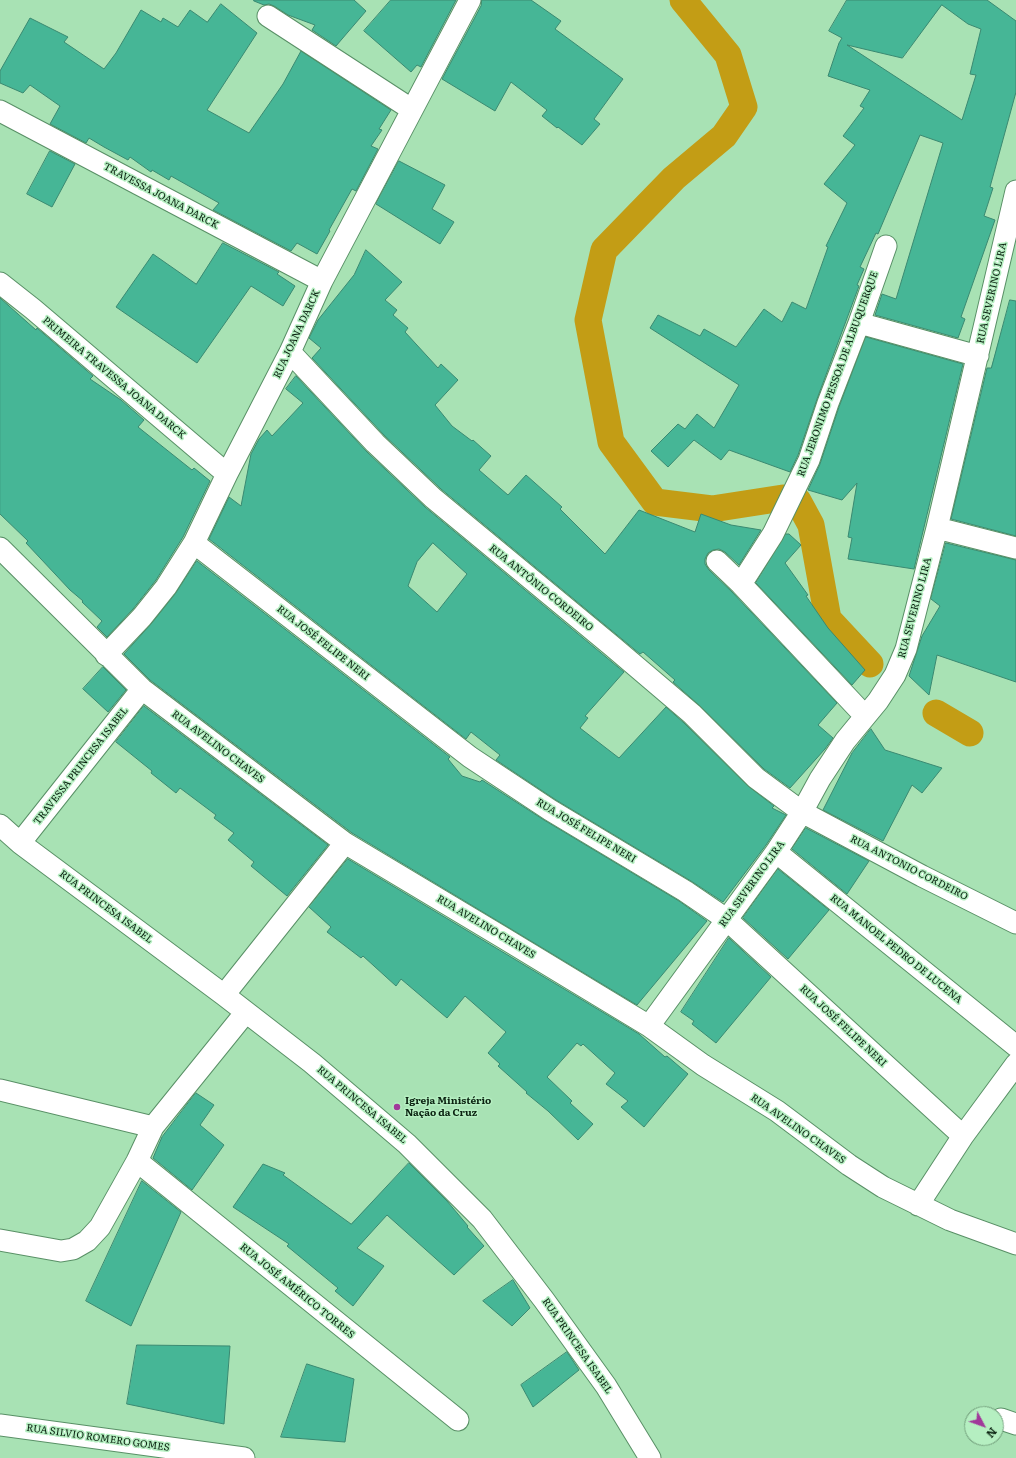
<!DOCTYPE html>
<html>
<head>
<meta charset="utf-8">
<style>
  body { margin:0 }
  #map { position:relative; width:1016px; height:1458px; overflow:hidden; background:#a8e2b4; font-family:Literata,serif }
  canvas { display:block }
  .north { position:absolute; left:964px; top:1406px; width:40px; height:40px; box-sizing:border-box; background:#b5efc1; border:1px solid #719d7a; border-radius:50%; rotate:131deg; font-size:11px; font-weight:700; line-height:16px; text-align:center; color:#0a2110 }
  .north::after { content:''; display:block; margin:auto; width:14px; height:18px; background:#a1389a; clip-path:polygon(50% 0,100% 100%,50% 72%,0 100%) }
</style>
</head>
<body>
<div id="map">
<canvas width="1016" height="1458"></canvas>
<div class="north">N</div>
</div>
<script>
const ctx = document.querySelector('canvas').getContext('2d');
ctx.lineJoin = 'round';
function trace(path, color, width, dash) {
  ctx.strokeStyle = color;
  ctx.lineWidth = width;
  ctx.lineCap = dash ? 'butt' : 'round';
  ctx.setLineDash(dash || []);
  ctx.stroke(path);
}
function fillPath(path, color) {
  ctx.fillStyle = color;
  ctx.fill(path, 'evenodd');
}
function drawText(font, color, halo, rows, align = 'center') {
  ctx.font = font + ' Literata,serif';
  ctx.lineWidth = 3;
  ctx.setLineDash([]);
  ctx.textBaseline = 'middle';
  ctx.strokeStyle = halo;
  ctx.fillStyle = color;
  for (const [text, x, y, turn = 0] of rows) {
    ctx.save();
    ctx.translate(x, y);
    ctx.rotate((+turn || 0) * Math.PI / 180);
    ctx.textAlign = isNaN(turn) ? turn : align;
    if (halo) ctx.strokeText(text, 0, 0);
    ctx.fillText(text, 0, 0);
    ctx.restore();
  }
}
trace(new Path2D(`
  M683,0L728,55L744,107L724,136L674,178L604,250L588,320L611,442L655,502L712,509L783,498
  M798,501L811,525L828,619L870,664
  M936,713L970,733`), '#c39d15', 27);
const building = new Path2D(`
  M254,0H354L366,11L336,46L312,30L315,25L288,15L274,6L269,4L264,5L254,1Z
  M391,0H456L421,67L417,65L411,72L364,31Z
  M482,0H531L561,21L555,29L623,79L594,119L600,124L582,145L558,127L557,128L542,116L547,110L511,82L495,111L442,79L481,6Z
  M847,0H987L1016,21V92L990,187L993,188L984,216L995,220L961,317L965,319L958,338L875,315L882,294L896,299L943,143L920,135L878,234L876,233L860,267L864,269L857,285L859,286L817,399L798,455L790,472L729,450L721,460L694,440L668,467L651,451L678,424L685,429L697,414L714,428L739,385L650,328L658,315L700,336L704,329L736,347L764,309L782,322L792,302L806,309L828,247L826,246L847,203L824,184L855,145L843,136L864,108L860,106L870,90L828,76L839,43L842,38L829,31ZM942,5L968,24L981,29L970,74L976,75L962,120L847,45L902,58Z
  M221,4L257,33L207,110L249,133L283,84L301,51L391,110L379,129L382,130L371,146L378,149L356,191L352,189L329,230L330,231L317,254L297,243L291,251L213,210L219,203L171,176L169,180L152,170L151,172L130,157L128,160L104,147L89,138L86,143L50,124L60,106L30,85L23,93L0,83V71L30,18L68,37L64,42L104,69L116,53L141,10L161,22L163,18L178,27L190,10L207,22Z
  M50,151L75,164L52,207L27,194Z
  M399,161L445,185L432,209L454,222L440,244L376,204Z
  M223,243L279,272L277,274L295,286L283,306L251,286L197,363L116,307L153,254L196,284Z
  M366,250L402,282L385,300L397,310L393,315L408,328L405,332L438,368L441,364L458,380L435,405L452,426L472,441L473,440L491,456L479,470L508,495L526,475L562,507L560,509L605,554L639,510L695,532L701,514L731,525L761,530L739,565L725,552L719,549L713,550L708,553L705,559V564L709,570L732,592L837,703L818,725L833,738L825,749L790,788L764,769L700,706L673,682L675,680L643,652L640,654L441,489L384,435L312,358L321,348L309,338L318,320L354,275Z
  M0,298L36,330L37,328L93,376L90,379L121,400L144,420L138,427L192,470L194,468L210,481L183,537L156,580L133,609L107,637L97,627L102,621L82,602L83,601L70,590L26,543L28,541L0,514Z
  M1010,300L1016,301V536L951,519L987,368H991Z
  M866,337L963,364L914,569L848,559L852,538L848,537L857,483L842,500L808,490L820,464L839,407Z
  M296,376L367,452L425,507L624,672L585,716L588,718L580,728L619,758L666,707L684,723L748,786L774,806L772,808L786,815L766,845L723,902L691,881L556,800L496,760L500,755L471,732L466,739L209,539L229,497L241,506L251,454L259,439L267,430L272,436L303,403L286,389ZM433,543L467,574L437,612L408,586L417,562Z
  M786,534H789L801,545L785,563L808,595L806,596L828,628L865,670L852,685L756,583Z
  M946,543L1016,560V682L937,655L929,695L909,676L922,636L940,606L931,599Z
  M197,561L450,757L448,759L462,776L480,782L482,780L544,820L679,901L707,921L637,1005L352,833L150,680L124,654L151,624L175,594Z
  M103,667L126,690L108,712L83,689Z
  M144,706L328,845L287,896L251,866L254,862L228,840L234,833L214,818L216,815L180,788L176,793L151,773L152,771L116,742Z
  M871,729L885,750L942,768L922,793L912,785L883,841L823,810L852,753Z
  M806,828L869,861L847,894L792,849Z
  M348,859L639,1034L665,1057L667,1056L688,1074L644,1127L621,1107L628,1101L606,1084L615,1073L583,1044L581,1046L577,1043L547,1077L572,1101L570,1103L593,1124L578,1140L548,1111L526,1093L527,1092L498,1066L500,1064L488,1053L506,1032L465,996L447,1018L401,979L396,986L363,956L361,958L327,932L331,927L309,907Z
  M778,869L829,910L788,959L743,918Z
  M729,938L771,977L716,1043L692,1024L694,1021L681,1012Z
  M196,1093L214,1105L200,1125L224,1145L192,1190L153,1158L162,1137Z
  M409,1163L447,1201L468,1226L467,1227L484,1246L454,1275L387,1215L357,1248L384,1266L353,1306L335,1291L338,1288L287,1246L289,1244L233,1207L263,1164L285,1173L283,1175L351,1224Z
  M142,1181L181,1212L131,1326L86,1301Z
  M513,1280L530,1308L512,1326L483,1301Z
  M137,1345L230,1346L224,1424L127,1404Z
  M567,1352L579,1370L533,1407L521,1385Z
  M307,1364L354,1379L345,1442L281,1437Z`);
fillPath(building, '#46b696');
trace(building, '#3a8971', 1);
const street = new Path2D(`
  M268,16L411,109
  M0,111L322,281
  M0,283L33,309L227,474
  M859,323L978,356
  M290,352L375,443L433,498L612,646L692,714L756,778L802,812L922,876L1016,923
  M937,528L1016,548
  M194,543L470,757L550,810L685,891L726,919L963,1136
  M0,548L142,689L345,843L502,937L649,1026L703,1065L777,1111L849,1165L883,1187L950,1220L1016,1244
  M717,561L741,584L865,716
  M741,584L773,534L809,460L828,403L859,323L886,246
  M106,655L142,617L166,587L194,543L227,474L290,352L322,281L470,0
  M0,825L20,843L224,995L312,1063L407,1144L482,1219L544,1300L606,1386L650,1458
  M20,843L142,689
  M776,852L1016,1046
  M224,995L345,843
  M649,1026L776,852L802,812L820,779L845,741L878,701L895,675L906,649L937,528L1016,191
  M0,1090L153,1127
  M137,1161L458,1420
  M918,1205L963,1136L1016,1064
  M0,1240L61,1251L73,1249L87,1241L100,1227L137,1161L153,1127L246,1012
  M1001,1419L1016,1424
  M0,1425L244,1458`);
trace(street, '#599066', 23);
trace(street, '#fff', 21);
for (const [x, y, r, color] of [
  [397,1107,4,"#a1389a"]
]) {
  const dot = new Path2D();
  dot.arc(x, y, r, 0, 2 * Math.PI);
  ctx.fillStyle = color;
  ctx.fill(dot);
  trace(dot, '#b5efc1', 1.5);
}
drawText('10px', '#0a2110', '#b5efc1', [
  ["TRAVESSA JOANA DARCK",161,196,28],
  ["RUA SEVERINO LIRA",992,293,-77],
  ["RUA JOANA DARCK",297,334,-65],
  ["RUA JERONIMO PESSOA DE ALBUQUERQUE",838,374,-70],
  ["PRIMEIRA TRAVESSA JOANA DARCK",114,378,40],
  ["RUA ANTÔNIO CORDEIRO",541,588,39],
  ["RUA SEVERINO LIRA",915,608,-75],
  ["RUA JOSÉ FELIPE NERI",323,643,38],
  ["RUA AVELINO CHAVES",218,747,37],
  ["TRAVESSA PRINCESA ISABEL",81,766,-52],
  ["RUA JOSÉ FELIPE NERI",586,831,31],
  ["RUA ANTONIO CORDEIRO",909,868,27],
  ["RUA SEVERINO LIRA",752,884,-54],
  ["RUA PRINCESA ISABEL",106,907,37],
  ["RUA AVELINO CHAVES",486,927,31],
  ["RUA MANOEL PEDRO DE LUCENA",896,949,39],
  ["RUA JOSÉ FELIPE NERI",843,1026,43],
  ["RUA PRINCESA ISABEL",362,1105,40],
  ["RUA AVELINO CHAVES",798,1129,35],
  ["RUA JOSÉ AMÉRICO TORRES",297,1291,39],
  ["RUA PRINCESA ISABEL",577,1346,55],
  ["RUA SILVIO ROMERO GOMES",98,1438,8]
]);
drawText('bold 10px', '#0a2110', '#b5efc1', [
  ["Igreja Ministério",405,1101],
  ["Nação da Cruz",405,1113]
], 'left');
</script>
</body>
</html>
